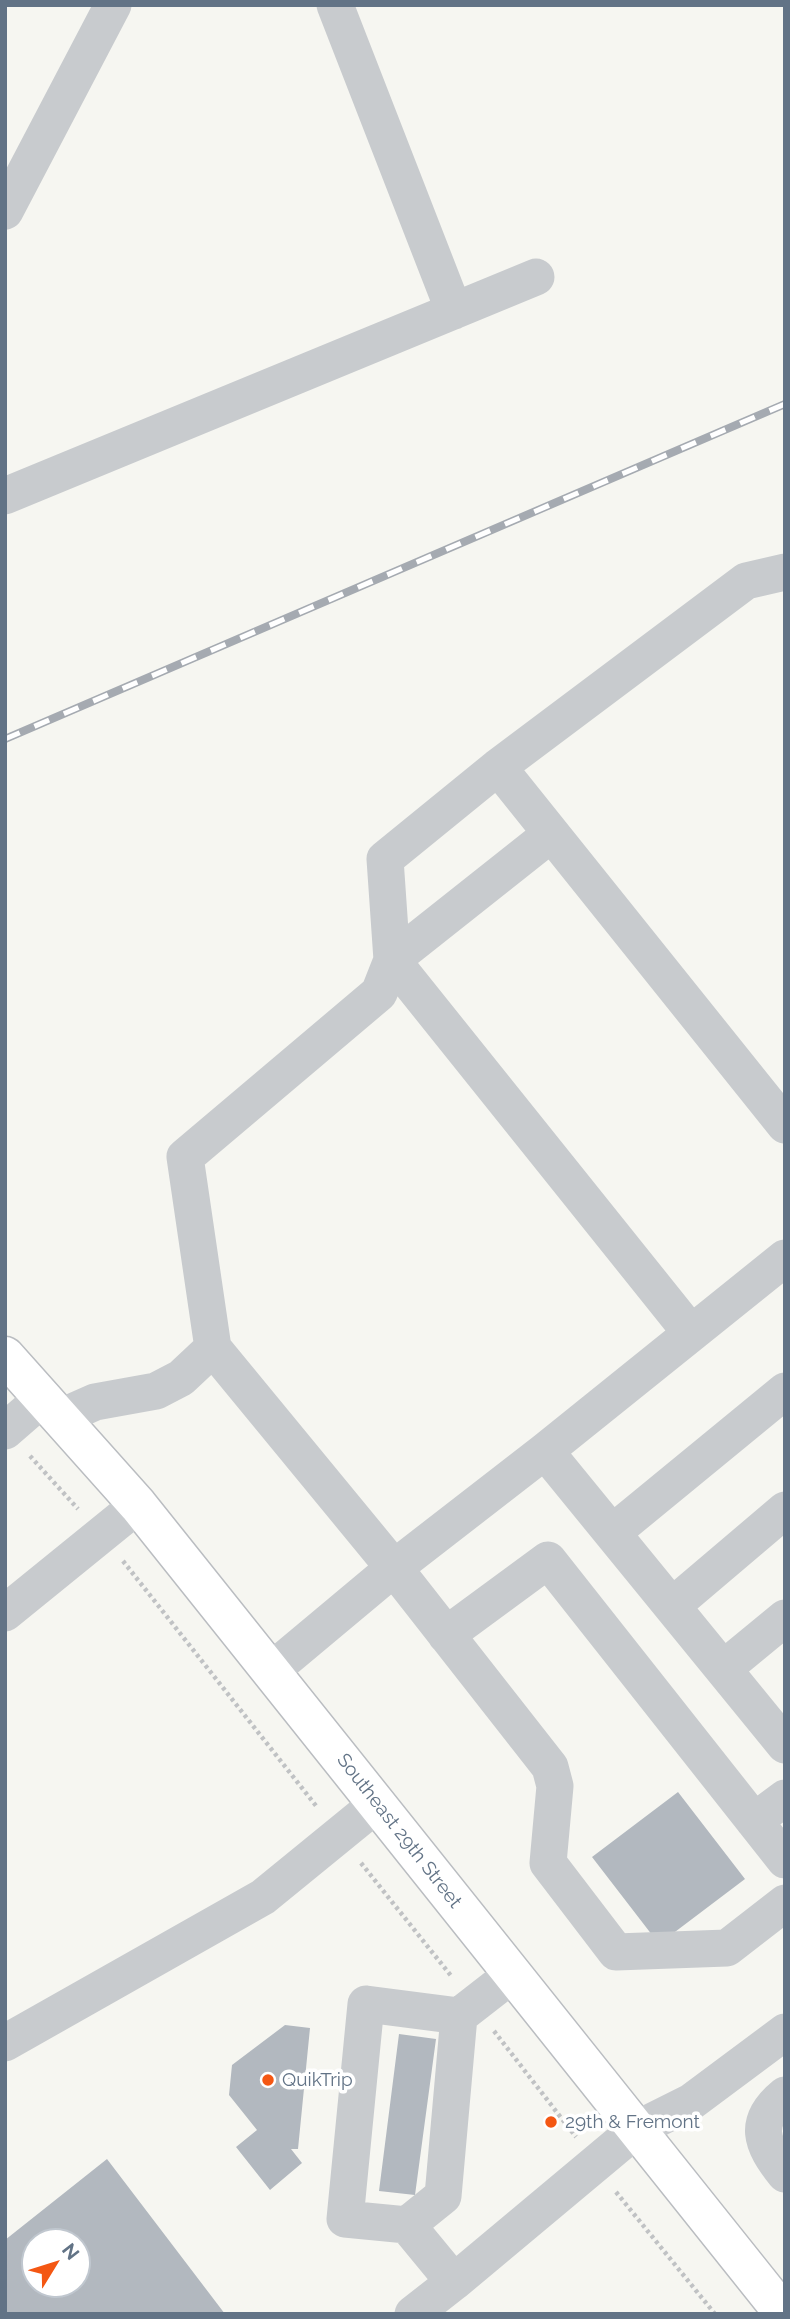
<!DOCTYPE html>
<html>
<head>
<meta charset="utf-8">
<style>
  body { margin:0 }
  #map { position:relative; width:790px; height:2319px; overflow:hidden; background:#f6f6f1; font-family:Raleway,sans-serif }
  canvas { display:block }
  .frame { position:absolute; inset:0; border:7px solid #627386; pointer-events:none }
  .north { position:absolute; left:21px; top:2228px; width:70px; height:70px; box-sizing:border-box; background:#fff; border:2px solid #c0c7cf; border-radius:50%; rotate:52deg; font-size:19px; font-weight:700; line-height:28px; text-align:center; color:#627386 }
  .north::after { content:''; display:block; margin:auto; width:24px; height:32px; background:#f45713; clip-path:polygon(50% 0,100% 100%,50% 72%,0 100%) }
</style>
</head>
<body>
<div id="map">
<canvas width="790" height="2319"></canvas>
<div class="frame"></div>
<div class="north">N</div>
</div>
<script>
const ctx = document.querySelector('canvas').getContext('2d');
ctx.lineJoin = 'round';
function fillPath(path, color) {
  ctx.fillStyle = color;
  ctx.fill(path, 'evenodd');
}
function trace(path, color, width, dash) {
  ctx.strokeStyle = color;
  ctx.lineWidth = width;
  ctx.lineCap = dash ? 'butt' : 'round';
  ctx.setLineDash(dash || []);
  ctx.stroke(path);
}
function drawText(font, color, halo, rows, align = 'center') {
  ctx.font = font + ' Raleway,sans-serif';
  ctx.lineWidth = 7;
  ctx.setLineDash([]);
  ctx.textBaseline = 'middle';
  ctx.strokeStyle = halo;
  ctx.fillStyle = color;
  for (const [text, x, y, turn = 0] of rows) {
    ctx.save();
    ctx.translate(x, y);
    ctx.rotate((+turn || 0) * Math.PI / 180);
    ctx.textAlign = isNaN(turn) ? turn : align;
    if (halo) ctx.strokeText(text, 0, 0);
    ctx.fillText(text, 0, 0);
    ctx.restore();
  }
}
fillPath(new Path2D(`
  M678,1792L745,1879L659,1944L592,1857Z
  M285,2025L310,2028L298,2149H291L302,2163L270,2190L236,2147L257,2130L229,2095L232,2065Z
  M399,2034L436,2039L415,2195L379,2191Z
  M107,2159L225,2314H5V2240ZM35,2242H77V2284H35Z`), '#b2b8bf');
const major = new Path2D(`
  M5,1356L138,1505L784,2314`);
trace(major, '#babdc1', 41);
trace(new Path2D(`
  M30,1456L78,1509
  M123,1561L317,1807
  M361,1863L452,1977
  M494,2031L576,2137
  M616,2192L715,2314`), '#c0c2c4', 4.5, [3.5, 3.5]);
trace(new Path2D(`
  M335,5L454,311
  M5,211L113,5
  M5,496L536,277
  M498,767L746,581L785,572
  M551,834L392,960L691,1333
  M785,1125L498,767L385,859L392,960L379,993L185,1157L213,1348L394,1568L545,1451L785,1258
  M61,1417L95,1402L156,1391L181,1378L213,1348
  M5,1431L43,1398
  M545,1451L785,1745
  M612,1533L785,1391
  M672,1606L785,1510
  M5,1613L138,1505
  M446,1635L548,1560L785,1860
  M723,1669L785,1618
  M272,1670L394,1568L550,1767L555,1786L548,1863L616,1952L727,1948L785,1903
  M754,1821L785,1798
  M5,2043L263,1897L377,1804
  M785,2095C752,2122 761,2144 785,2174
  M407,2225L443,2196L459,2016
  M454,2282L407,2225L345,2219L366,2004L459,2016L513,1974
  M413,2314L454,2282L637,2129L691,2102L785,2032`), '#c8cbce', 37);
trace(major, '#fff', 38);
const rail = new Path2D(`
  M5,739L785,404`);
trace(rail, '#a5aab1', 8);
trace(rail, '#fff', 5, [16]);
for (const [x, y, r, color] of [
  [268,2080,7,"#f45713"],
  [551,2122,7,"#f45713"]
]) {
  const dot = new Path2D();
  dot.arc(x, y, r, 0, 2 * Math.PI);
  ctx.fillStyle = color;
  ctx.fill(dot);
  trace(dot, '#fff', 2.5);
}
drawText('19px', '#627386', '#fff', [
  ["Southeast 29th Street",399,1831,52]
]);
drawText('19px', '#627386', '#fff', [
  ["QuikTrip",282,2080],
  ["29th & Fremont",565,2122]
], 'left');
</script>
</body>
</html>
